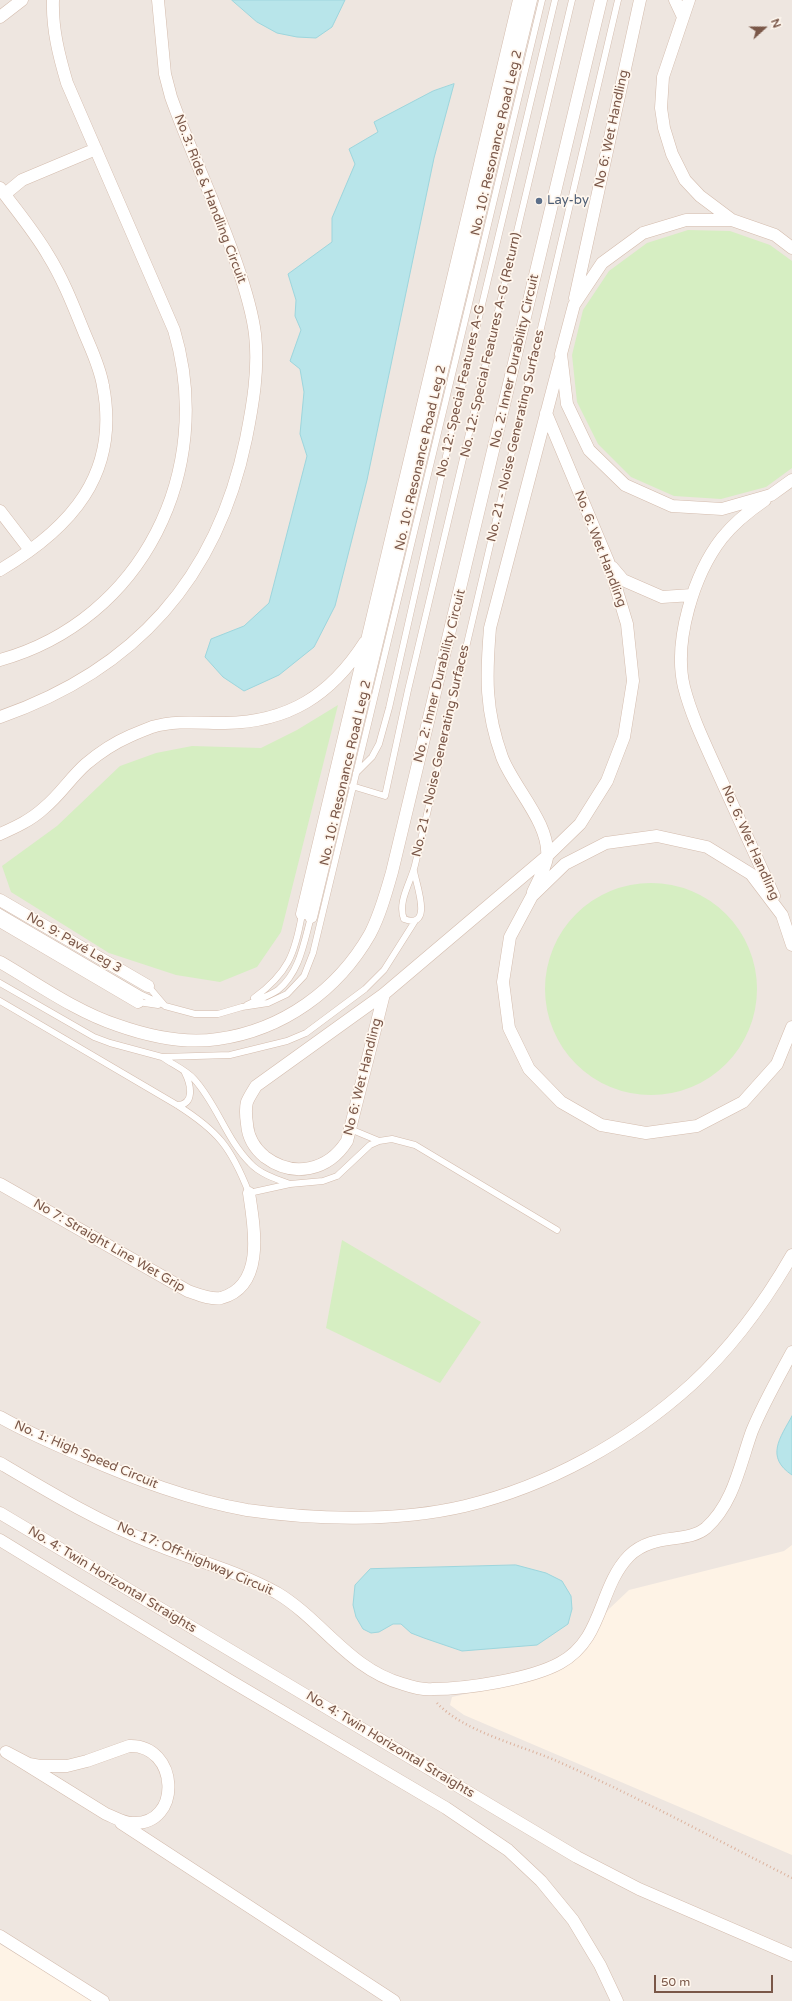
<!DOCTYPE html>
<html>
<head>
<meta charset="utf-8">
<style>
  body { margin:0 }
  #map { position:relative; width:792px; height:2001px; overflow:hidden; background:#fef3e6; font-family:"Varela Round",sans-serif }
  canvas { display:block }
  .north { position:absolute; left:744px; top:8px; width:40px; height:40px; -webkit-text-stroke:3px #fff7ee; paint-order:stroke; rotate:69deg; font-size:11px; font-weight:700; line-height:16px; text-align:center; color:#7a5748 }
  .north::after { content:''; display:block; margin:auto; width:14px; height:18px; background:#7a5748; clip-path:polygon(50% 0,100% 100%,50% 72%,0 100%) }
  .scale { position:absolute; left:654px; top:1975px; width:119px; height:18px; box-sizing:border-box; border:2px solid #7a5748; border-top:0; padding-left:5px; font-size:12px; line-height:14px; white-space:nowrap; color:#7a5748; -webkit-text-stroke:3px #fff7ee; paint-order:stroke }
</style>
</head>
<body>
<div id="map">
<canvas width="792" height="2001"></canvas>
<div class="north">N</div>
<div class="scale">50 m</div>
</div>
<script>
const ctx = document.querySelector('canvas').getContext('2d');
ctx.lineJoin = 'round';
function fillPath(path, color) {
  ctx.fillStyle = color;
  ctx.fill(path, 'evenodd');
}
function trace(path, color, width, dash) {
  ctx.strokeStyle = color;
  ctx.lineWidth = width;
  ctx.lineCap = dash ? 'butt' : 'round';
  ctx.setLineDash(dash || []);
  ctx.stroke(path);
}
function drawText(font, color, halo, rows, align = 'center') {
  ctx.font = font + ' "Varela Round",sans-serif';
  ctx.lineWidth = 3.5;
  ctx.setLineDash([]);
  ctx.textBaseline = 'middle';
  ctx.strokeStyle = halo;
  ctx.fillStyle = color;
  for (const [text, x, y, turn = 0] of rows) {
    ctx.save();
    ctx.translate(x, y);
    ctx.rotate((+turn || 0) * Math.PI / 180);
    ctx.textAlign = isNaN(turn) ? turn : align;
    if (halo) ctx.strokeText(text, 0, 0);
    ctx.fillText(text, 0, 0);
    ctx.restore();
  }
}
fillPath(new Path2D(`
  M0,0H792V1545L784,1551L629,1590L609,1609L574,1656L509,1684L452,1697L450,1705L464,1715L792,1855V2001H94L0,1944Z`), '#eee6e0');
fillPath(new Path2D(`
  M688,230L730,231L770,245L792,261V468L766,487L721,499L674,496L631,477L598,444L577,402L572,355L583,310L609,271L647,243Z
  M338,705L281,932L257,967L220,982L176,975L109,953L11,892L2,866L57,826L120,766L156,753L192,746L261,748L297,730Z
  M545 989a106 106 0 1 1 212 0a106 106 0 1 1-212 0Z
  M342,1240L481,1322L440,1383L326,1328Z`), '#d6eec2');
const water = new Path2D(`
  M232,0H345L332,27L316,38L297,37L277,33L257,22Z
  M454,84L434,158L367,480L335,606L314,647L279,675L244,691L223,677L205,657L211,639L244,626L269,603L307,456L300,434L304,392L300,369L290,361L301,330L295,316L296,300L288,274L332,242V218L355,164L349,149L378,132L374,122L433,91Z
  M792,1416V1475C765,1457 780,1438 792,1416Z
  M516,1565L546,1573L562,1581L571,1596L572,1609L568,1624L537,1645L462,1651L424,1638L411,1633L401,1624H393L379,1632L371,1633L363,1629L356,1617L353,1605L355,1585L370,1569Z`);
fillPath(water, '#b8e5ea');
trace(water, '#9dd6dd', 1);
const lane = new Path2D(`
  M356,773L372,757L379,744L389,708L451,434L555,0
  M352,786L385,796L408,690L572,0
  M414,871C416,884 434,930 404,919C397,902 411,882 415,865L618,0
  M0,912L142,995L162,1004
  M0,983L94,1037L110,1043L162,1057L230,1055L287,1041L306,1033L365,989L384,970L415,921
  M148,986L165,1006L195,1014H218L242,1007L268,1003L287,994L304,976L313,953L542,0
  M254,998C288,973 295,954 302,914
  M0,1001L177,1105C218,1131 231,1147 249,1193L290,1184L323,1181L337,1176L370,1145L379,1141L392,1139L415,1145L557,1230
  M138,1002L158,1005
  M247,1005C257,1000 269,996 278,990C300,972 304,942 311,917
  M162,1057C172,1064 186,1070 194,1079C217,1104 226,1139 250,1163C260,1174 276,1179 290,1184
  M177,1105C195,1105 191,1085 185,1073
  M350,1129L379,1141`);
const street = new Path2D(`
  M675,0L683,17
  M689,0L663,77L661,108L664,128L672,154L685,180L700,196L732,220
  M0,17L22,0
  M0,188C16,210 34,231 48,255C63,279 73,305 84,332C91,349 100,367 103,386C120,474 71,528 0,570
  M5,194L22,180L96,149
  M792,248L775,235L732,220H686L643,233L602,263L574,305L561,354L567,404L589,450L625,485L672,506L722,509L771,495L792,480
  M575,298L640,0
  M765,500C749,511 734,523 722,538C694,574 673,641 684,687C692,718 706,746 719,775C737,815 756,856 774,896
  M0,511L30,550
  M612,567L623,580L662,597L692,595
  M0,660C143,620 216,470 174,330L67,83C59,56 52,29 53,0
  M0,717C135,670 217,579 246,439C253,404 259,369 255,334C252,309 244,285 236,262C217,206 191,153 171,97L165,74L158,0
  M0,834C16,827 31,820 44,808C60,795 71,777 86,764C99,753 114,743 130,736C137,733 144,730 152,727C175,720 201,723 225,723C289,722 331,695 365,642
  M533,892C538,881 545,869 547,858C551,824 513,787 502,757C485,710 486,676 490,628L560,361
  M0,900L148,986
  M302,914L519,0
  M311,917L531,0
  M0,921L138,1002
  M792,945L782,915L751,874L707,847L657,836L606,843L565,864L532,896L510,937L503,982L509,1028L529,1069L561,1102L601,1125L646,1133L697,1126L743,1102L777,1064L792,1027
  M0,962C38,984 75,1011 117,1025C148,1036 185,1044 218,1039C283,1030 338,990 370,934C380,915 386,893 392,872L601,0
  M384,994L347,1141C328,1171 293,1178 265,1157C254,1148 248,1138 247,1124C246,1117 245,1109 247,1102C249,1097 253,1091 256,1086L384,994L547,856L580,824L607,781L624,737L633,681L627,624L608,561L546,413
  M0,1184L188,1291C197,1294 211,1300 221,1298C266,1286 254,1226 249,1193
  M0,1417C26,1432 55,1444 82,1456C135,1479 190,1500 247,1510C316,1520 397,1522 465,1506C548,1486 628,1442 692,1384C732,1347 765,1302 792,1255
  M0,1463C49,1492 99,1522 152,1543C193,1560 238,1571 277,1593C322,1620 349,1669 403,1684C412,1687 424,1690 433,1689C467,1689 531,1679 560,1663C604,1639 598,1588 629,1556C653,1532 687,1544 706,1528C734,1503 740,1464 752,1431C763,1404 778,1378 792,1352
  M0,1513L577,1857L639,1889L792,1955
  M0,1540L229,1680L446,1808L508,1850L541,1881L573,1920L600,1965L617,2001
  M129,1746C179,1744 183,1826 132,1823C123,1823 114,1817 106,1814L6,1752L29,1764L40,1766H67L87,1761Z
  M121,1823L394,2001
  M0,1936L103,2001`);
trace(lane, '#d4bcad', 7);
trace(street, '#d4bcad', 13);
trace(new Path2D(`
  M437,1703C464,1732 521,1745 559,1762C638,1797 715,1839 792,1878`), '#dcb29d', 2.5, [1, 3]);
trace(lane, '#fff', 6);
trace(street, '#fff', 12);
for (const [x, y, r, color] of [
  [539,201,4,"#5c6f8a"]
]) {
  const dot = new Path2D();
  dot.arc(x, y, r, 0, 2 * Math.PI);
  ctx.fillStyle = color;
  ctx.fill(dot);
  trace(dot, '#fff7ee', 1.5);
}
drawText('13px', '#7a5748', '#fff7ee', [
  ["No 6: Wet Handling",612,129,-78],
  ["No. 10: Resonance Road Leg 2",497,143,-77],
  ["No.3: Ride & Handling Circuit",210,199,69],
  ["No. 12: Special Features A-G (Return)",491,345,-77],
  ["No. 2: Inner Durability Circuit",515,361,-77],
  ["No. 12: Special Features A-G",461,391,-77],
  ["No. 21 - Noise Generating Surfaces",516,436,-77],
  ["No. 10: Resonance Road Leg 2",421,458,-77],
  ["No. 6: Wet Handling",600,549,69],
  ["No. 2: Inner Durability Circuit",440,676,-76],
  ["No. 21 - Noise Generating Surfaces",441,751,-77],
  ["No. 10: Resonance Road Leg 2",346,773,-77],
  ["No. 6: Wet Handling",750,843,66],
  ["No. 9: Pavé Leg 3",74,943,30],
  ["No 6: Wet Handling",363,1077,-76],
  ["No 7: Straight Line Wet Grip",109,1246,30],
  ["No. 1: High Speed Circuit",86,1455,23],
  ["No. 17: Off-highway Circuit",195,1559,23],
  ["No. 4: Twin Horizontal Straights",112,1580,31],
  ["No. 4: Twin Horizontal Straights",390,1745,31]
]);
drawText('13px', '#4e5e75', '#fff7ee', [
  ["Lay-by",547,201]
], 'left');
</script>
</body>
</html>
